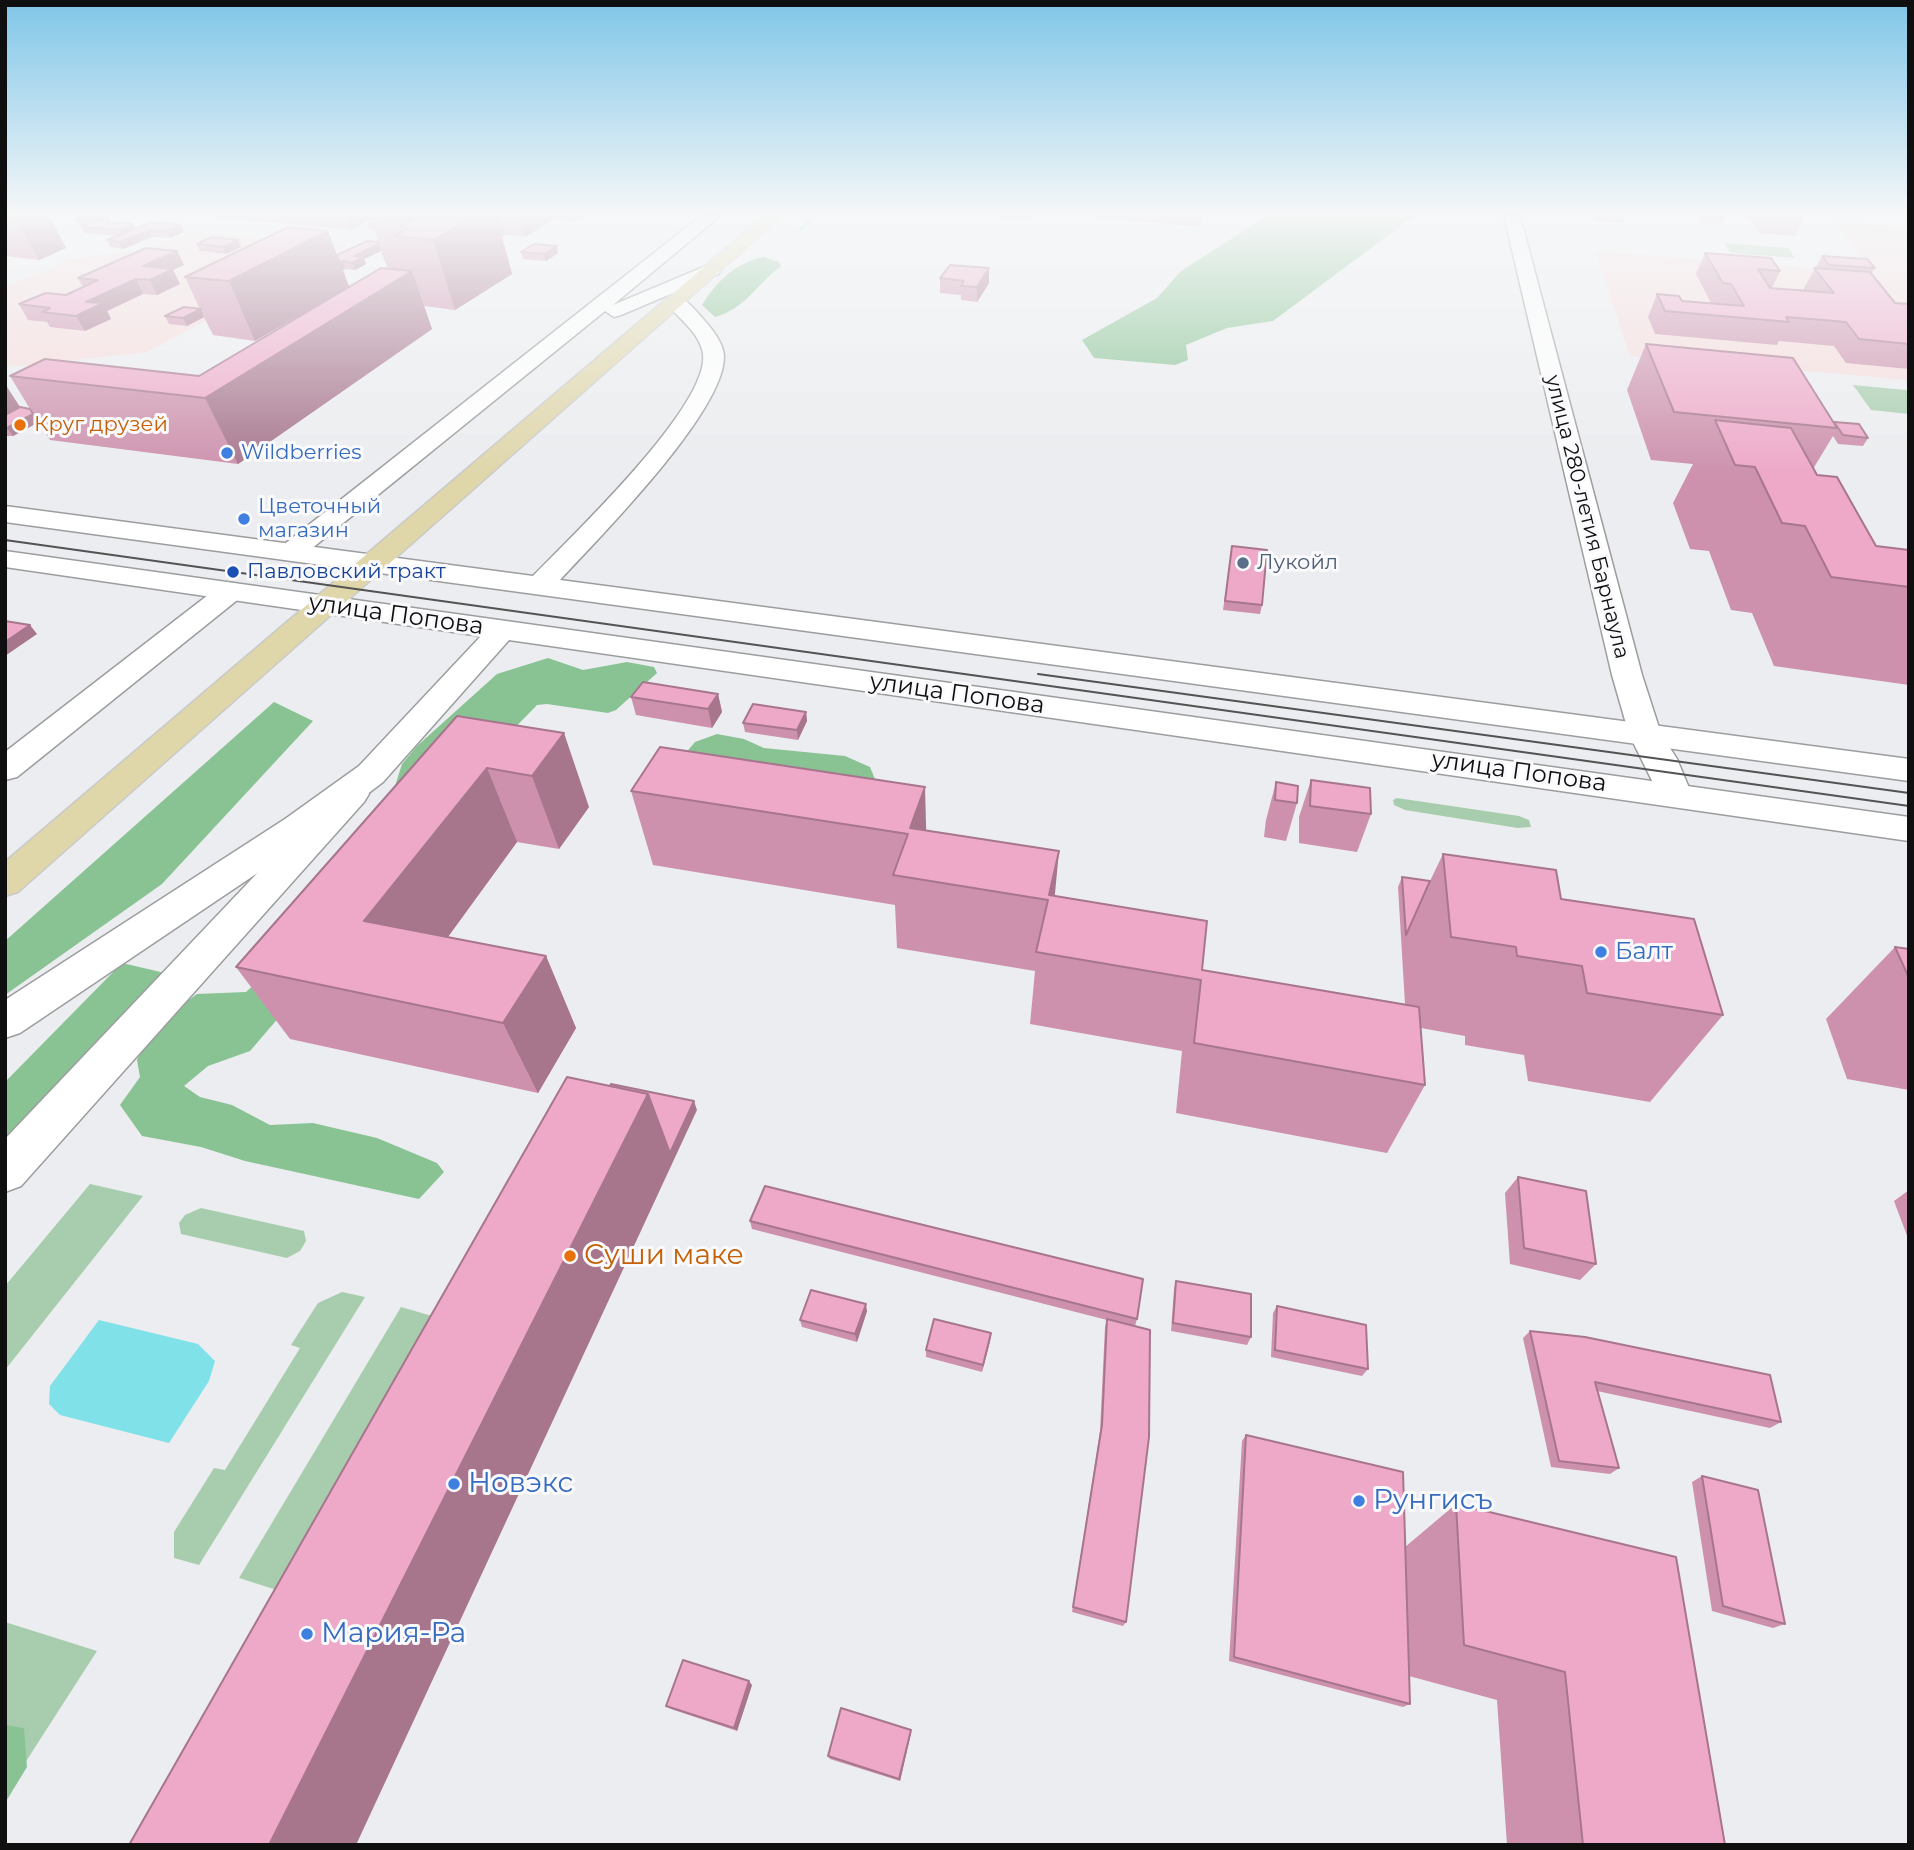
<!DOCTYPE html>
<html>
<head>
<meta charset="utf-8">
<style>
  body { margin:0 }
  #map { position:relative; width:1914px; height:1850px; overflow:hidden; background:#ecedf0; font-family:Montserrat,sans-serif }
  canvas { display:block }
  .frame { position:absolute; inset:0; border:7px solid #0f0f10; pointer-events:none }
</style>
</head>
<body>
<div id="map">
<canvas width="1914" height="1850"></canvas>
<div class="frame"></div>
</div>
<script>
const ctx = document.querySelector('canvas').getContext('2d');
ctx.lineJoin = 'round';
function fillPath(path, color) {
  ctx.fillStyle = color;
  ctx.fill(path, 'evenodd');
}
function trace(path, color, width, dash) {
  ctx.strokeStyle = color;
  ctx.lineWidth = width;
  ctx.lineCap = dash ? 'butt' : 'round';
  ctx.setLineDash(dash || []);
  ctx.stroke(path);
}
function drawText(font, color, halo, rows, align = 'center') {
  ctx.font = font + ' Montserrat,sans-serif';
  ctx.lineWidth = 6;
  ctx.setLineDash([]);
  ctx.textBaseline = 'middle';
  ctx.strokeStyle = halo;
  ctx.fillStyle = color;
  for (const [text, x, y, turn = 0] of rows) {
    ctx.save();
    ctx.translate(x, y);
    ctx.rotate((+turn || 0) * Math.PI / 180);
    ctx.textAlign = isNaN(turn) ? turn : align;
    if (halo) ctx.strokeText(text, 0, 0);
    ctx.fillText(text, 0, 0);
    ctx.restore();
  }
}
fillPath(new Path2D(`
  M1835,222L1909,227V380L1630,356L1595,251L1873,273Z
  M193,231L347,246L147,352L22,366L5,365V287L72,259L134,251L162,244Z`), '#f7dcdc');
fillPath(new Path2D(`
  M1724,243L1788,248L1795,258L1731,253Z
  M1853,385L1906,390L1909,393V414L1871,410Z
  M1397,798L1519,816L1529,820L1531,827L1518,828L1405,810L1394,805L1393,800Z
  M90,1184L143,1196L5,1370V1286Z
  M201,1208L304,1231L306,1241L300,1251L287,1258L181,1234L179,1223L185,1215Z
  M342,1292L365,1297L199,1565L174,1558V1532L214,1468L225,1470L300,1348L291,1345L318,1303Z
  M401,1307L439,1318L283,1592L239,1578Z
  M5,1622L97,1651L5,1794Z`), '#a8cdae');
fillPath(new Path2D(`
  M1267,216H1414L1273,321L1227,328L1186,345L1188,360L1175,365L1094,358L1082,340L1157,298L1181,271Z
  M764,257L779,262L781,266C757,284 745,309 715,317L702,305C716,282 736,262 764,257Z
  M548,658L583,670L627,662L654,667L657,673L616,710L608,713L547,704L537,705L496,747L305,987L250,1051L208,1066L184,1086L200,1097L232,1105L270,1125L313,1123L377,1138L437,1163L444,1172L419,1199L245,1161L201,1147L142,1136L120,1105L140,1077L137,1060L153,1025L197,994L246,992L269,971L396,813V783L402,764L417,746L497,674Z
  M274,702L313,721L162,884L5,995V941Z
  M717,734L744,739L764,748L845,756L870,767L877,784L679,761L695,742Z
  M122,963L165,973L5,1142V1082Z
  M5,1725L24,1728L27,1767L5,1803Z`), '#89c394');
fillPath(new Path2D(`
  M99,1320L198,1344L215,1361L209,1381L169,1443L60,1415L49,1404L50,1386Z`), '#81e1e8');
fillPath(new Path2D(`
  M813,216H818L802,231H798V229Z`), '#81e1e8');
const minor = new Path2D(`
  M701,216H720L613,305L706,266H718L721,270L718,274L621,315L614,317L605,311L300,558L291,560L282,558L278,552L282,546Z
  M1504,216H1520L1642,675L1661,734L1677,759L1692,795L1687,803L1675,806L1663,803L1629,734L1612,675Z
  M231,583L241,585L245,591L241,597L17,777L5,780V752L221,585Z
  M352,783L364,786L369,794L364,802L21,1186L5,1192V1139L340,786Z`);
const secondary = new Path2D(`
  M676,296C687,299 696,311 704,320C713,330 724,344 724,357C724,412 599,538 560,580L1909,759V781L5,522V506L533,576C570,538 710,405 703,354C700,332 678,319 666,302Z
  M5,551L1909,817V841L509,640L383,782L311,837L20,1033L5,1038V1000L285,819L359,766L481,636L5,567Z`);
const primary = new Path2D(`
  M764,216H782L18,892L5,896V862Z`);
trace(minor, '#9c9d9f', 3);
trace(secondary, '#9c9d9f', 3);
trace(primary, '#cacaca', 3);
fillPath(minor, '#fff');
fillPath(secondary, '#fff');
fillPath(primary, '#dfd6aa');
trace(new Path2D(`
  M5,540L1909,806
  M1038,674L1909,793`), '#535354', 2);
fillPath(new Path2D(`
  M5,216H49L66,248L39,260L5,256Z
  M82,216H108L111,223L135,229L181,225L184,232L170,238L152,237L123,249L110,247L107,240L117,236L85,233L82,227L78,226L75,219Z
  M214,216H369L370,220L352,230L215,217Z
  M375,216H580L573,221L554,219L525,237L505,235L502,237L512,274L455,310L424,306L432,329L238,464L50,440L39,422L13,436H5V384L20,407L30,409L10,376H199L344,290L255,341L213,335L204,317L187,326L169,324L165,316L200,309L185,277L337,255L378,242L374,230L369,229L367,223ZM381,251L388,269L349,287L343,270L345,269L355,270L366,264L364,259Z
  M996,216H1032L1029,220Z
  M1088,216H1203L1199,227Z
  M1593,216H1625L1623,223L1596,221Z
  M1697,216H1723L1724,218L1720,225L1701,223Z
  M1747,216H1805L1795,236L1759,233Z
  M238,240L241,247L226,254L200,251L197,244Z
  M177,251L184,265L173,270L180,284L157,295L143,294L107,311L111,319L85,331L50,327L47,322L28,320L19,304L66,295L83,287L78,278Z
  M521,252L558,253L546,261L523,259Z
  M1705,253L1780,271L1772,288L1804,291L1803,290L1822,256L1875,268L1871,274L1895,303L1909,304V369L1846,363L1834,346L1779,341L1777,345L1655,334L1648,317L1657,294L1682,301L1711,303L1696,274Z
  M989,268V283L977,302L961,300V295L940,293V278Z
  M1646,344L1834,422L1868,438L1863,446L1838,444L1833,436L1813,469L1817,475L1876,546L1909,550V685L1774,666L1752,613L1731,610L1709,551L1690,549L1673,503L1693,464L1651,460L1627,390Z
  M1232,546L1262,605L1260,614L1223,610Z
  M718,694L722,712L712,728L636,715L631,697Z
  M806,712L807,721L798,740L745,732L743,723Z
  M457,716L589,807L559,849L517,842L448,937L546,956L576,1028L538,1093L290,1039L236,967Z
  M1311,780L1371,814L1357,852L1299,843V817Z
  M1276,782L1297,803L1286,841L1264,837L1266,820Z
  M631,791L926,830L1202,970L1405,1004L1398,887L1402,877L1430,881L1443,854L1561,899L1723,1015L1650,1102L1528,1081L1524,1055L1465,1045V1036L1421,1028L1425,1085L1387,1153L1176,1113L1182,1051L1030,1024L1035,971L897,948L895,905L653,865Z
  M1895,947L1909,949V1090L1847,1079L1826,1019Z
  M1518,1177L1596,1264L1580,1280L1510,1264L1505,1193Z
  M1909,1190V1241L1894,1201Z
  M750,1221L1137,1319L1135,1326L1126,1622L1123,1626L1072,1612L1100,1431L1105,1327L1107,1320L752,1229Z
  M1176,1281L1251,1337L1247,1345L1171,1331L1174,1289Z
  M1277,1306L1368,1369L1362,1376L1271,1357L1273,1313Z
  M867,1311L857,1342L802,1327L800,1320Z
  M1530,1331L1781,1422L1770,1428L1597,1391L1619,1468L1610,1474L1551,1467L1523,1338Z
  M991,1333L990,1341L982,1372L926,1357V1350Z
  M1246,1435L1405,1547L1456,1504L1725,1845H1507L1497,1700L1409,1676L1410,1704L1403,1707L1229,1661L1242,1441Z
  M1702,1476L1785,1624L1773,1628L1712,1611L1692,1482Z
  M752,1685L737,1731L671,1709L666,1706Z
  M911,1733L900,1781L830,1759L828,1756Z`), '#cd91ad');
fillPath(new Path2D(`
  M15,216H49L66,248L39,260Z
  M106,216H108L111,223L95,221Z
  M347,216H369L370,220L352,230Z
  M408,216H500L505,235L502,237L512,274L455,310L433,240L409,228L400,227L403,236L398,221Z
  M519,216H554V219L525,237Z
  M572,216H580L573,221Z
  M1200,216H1203L1199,227Z
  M133,224L136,231L123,237L120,230Z
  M181,225L184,232L170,238L166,231Z
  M149,230L152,237L123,249L119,242Z
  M328,231L340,263L343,261L345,269L343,270L349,287L255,341L229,281Z
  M238,240L241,247L226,254L223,247Z
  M379,244L381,251L364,259L366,264L355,270L353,263L354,256Z
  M557,246L558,253L546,261L544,254Z
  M177,251L184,265L173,270L180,284L157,295L143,266Z
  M989,268V283L977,302V287Z
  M412,271L432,329L238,464L205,398Z
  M136,279L143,294L107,311L111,319L85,331L76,316L86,302Z
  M201,309L204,317L187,326L183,318Z
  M5,384L25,415L5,426Z
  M33,414L39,422L13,436L7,428Z
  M30,625L37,634L5,656V642Z
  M718,694L722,712L712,728L708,709Z
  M806,712L807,721L798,740L797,730Z
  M564,733L589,807L559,849L532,776Z
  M487,768L517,842L407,993L364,921Z
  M925,787L927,860L910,828Z
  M1059,851L1052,925L1049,895Z
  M546,956L576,1028L538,1093L503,1023Z
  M648,1094L694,1101L697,1110L356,1845H269Z
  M866,1304L867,1311L857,1342L855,1334Z
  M991,1333L990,1341L982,1372L983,1365Z
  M749,1681L752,1685L737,1731L734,1728Z
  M911,1730V1733L900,1781L899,1779Z`), '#a7768d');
const building = new Path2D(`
  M82,216H106L95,221L75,219Z
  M375,216H408L398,221L370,219Z
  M421,216H476L433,240L394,236L409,228L400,227Z
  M1723,216L1724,218L1704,216Z
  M95,221L133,224L120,230L82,227Z
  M152,222L181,225L166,231L149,230L119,242L107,240Z
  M288,227L328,231L229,281L185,277Z
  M212,237L238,240L223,247L197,244Z
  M367,241L378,242L379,244L354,256L363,257L353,263L343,261L340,263L337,255Z
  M534,244L557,246L544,254L521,252Z
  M146,248L177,251L143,266L173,269L150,280L136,279L86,302L103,303L76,316L42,312L50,308L19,304L46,293L66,295L98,280L78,278Z
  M1705,253L1771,258L1780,271L1758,269L1770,288L1834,293L1814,268L1870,272L1895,303L1909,304V344L1859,339L1846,322L1786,317L1789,322L1665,311L1657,294L1679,296L1682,301L1744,306L1731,284L1723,283Z
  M1822,256L1867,259L1875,268L1829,265Z
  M950,265L989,268L977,287L961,286L964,281L940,278Z
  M381,268L412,271L205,398L10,376L45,359L199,376Z
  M184,307L201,309L183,318L165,316Z
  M1646,344L1793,358L1837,428L1674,412Z
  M20,407L30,409L33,414L7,428H5V415Z
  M1715,420L1791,428L1817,475L1837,477L1876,546L1909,550V587L1831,577L1805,526L1782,523L1755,467L1735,465Z
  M1834,422L1859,424L1868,438L1843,435Z
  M1232,546L1267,550L1262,605L1225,601Z
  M5,621L30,625L5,642Z
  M643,682L718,694L708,709L631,697Z
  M753,704L806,712L797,730L743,723Z
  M457,716L564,733L532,776L487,768L364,921L546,956L503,1023L236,967Z
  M660,747L925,787L910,828L1059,851L1049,895L1207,921L1202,970L1419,1007L1425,1085L1194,1043L1201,980L1036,952L1048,900L893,875L908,834L631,791Z
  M1311,780L1370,788L1371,814L1310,806Z
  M1276,782L1298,786L1297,803L1275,800Z
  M1443,854L1556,870L1561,899L1694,919L1723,1015L1587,993L1582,966L1517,956L1516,947L1451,937Z
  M1402,877L1430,881L1406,935Z
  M1895,947L1909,949V978Z
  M567,1077L648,1094L269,1845H129Z
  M611,1084L694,1101L670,1153L648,1094L610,1086Z
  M1518,1177L1586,1191L1596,1264L1524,1248Z
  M765,1186L1143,1279L1137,1319L750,1221Z
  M1176,1281L1251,1294V1337L1173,1323Z
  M811,1290L866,1304L855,1334L800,1320Z
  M1277,1306L1366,1325L1368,1369L1275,1350Z
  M934,1319L991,1333L983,1365L926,1350Z
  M1107,1319L1150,1330L1149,1437L1126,1622L1073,1607L1102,1425Z
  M1530,1331L1585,1337L1770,1375L1781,1422L1595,1382L1619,1468L1559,1461Z
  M1246,1435L1403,1472L1410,1704L1234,1657Z
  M1702,1476L1758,1490L1785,1624L1723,1606Z
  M1456,1504L1676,1557L1725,1845H1583L1565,1672L1464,1645Z
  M683,1660L749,1681L734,1728L666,1706Z
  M841,1708L911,1730L899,1779L828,1756Z`);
fillPath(building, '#eea9c9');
trace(building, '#a7768d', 2);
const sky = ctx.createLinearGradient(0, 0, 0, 475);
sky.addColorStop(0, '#7fc6e8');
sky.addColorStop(0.45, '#f6f7f8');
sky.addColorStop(1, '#f6f7f800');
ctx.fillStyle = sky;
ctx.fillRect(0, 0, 1914, 475);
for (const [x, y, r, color] of [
  [20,425,7,"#e8710a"],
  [227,453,7,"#3f7fe0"],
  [244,519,7,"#3f7fe0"],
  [1243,563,7,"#5c6f8a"],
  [233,572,7,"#1a4fb4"],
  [1601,952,7,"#3f7fe0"],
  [570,1256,7,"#e8710a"],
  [454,1484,7,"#3f7fe0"],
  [1359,1501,7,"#3f7fe0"],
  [307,1634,7,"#3f7fe0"]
]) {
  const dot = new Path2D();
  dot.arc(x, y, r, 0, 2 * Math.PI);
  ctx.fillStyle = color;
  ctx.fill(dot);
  trace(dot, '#fafafd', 2.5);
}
drawText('21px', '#c56008', '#fafafd', [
  ["Круг друзей",34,425]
], 'left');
drawText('21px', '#366cbe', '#fafafd', [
  ["Wildberries",241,453],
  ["Цветочный",258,507],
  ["магазин",258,531]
], 'left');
drawText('21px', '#0f0f10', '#fafafd', [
  ["улица 280-летия Барнаула",1587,517,76]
]);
drawText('21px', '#4e5e75', '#fafafd', [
  ["Лукойл",1257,563]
], 'left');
drawText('21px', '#164399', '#fafafd', [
  ["Павловский тракт",247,572]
], 'left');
drawText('24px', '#0f0f10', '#fafafd', [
  ["улица Попова",396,615,8],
  ["улица Попова",957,694,8],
  ["улица Попова",1519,772,8]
]);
drawText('24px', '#366cbe', '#fafafd', [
  ["Балт",1615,952]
], 'left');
drawText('28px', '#c56008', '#fafafd', [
  ["Суши маке",584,1256]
], 'left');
drawText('28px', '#366cbe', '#fafafd', [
  ["Новэкс",468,1484],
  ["Рунгисъ",1373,1501],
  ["Мария-Ра",321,1634]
], 'left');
</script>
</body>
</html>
